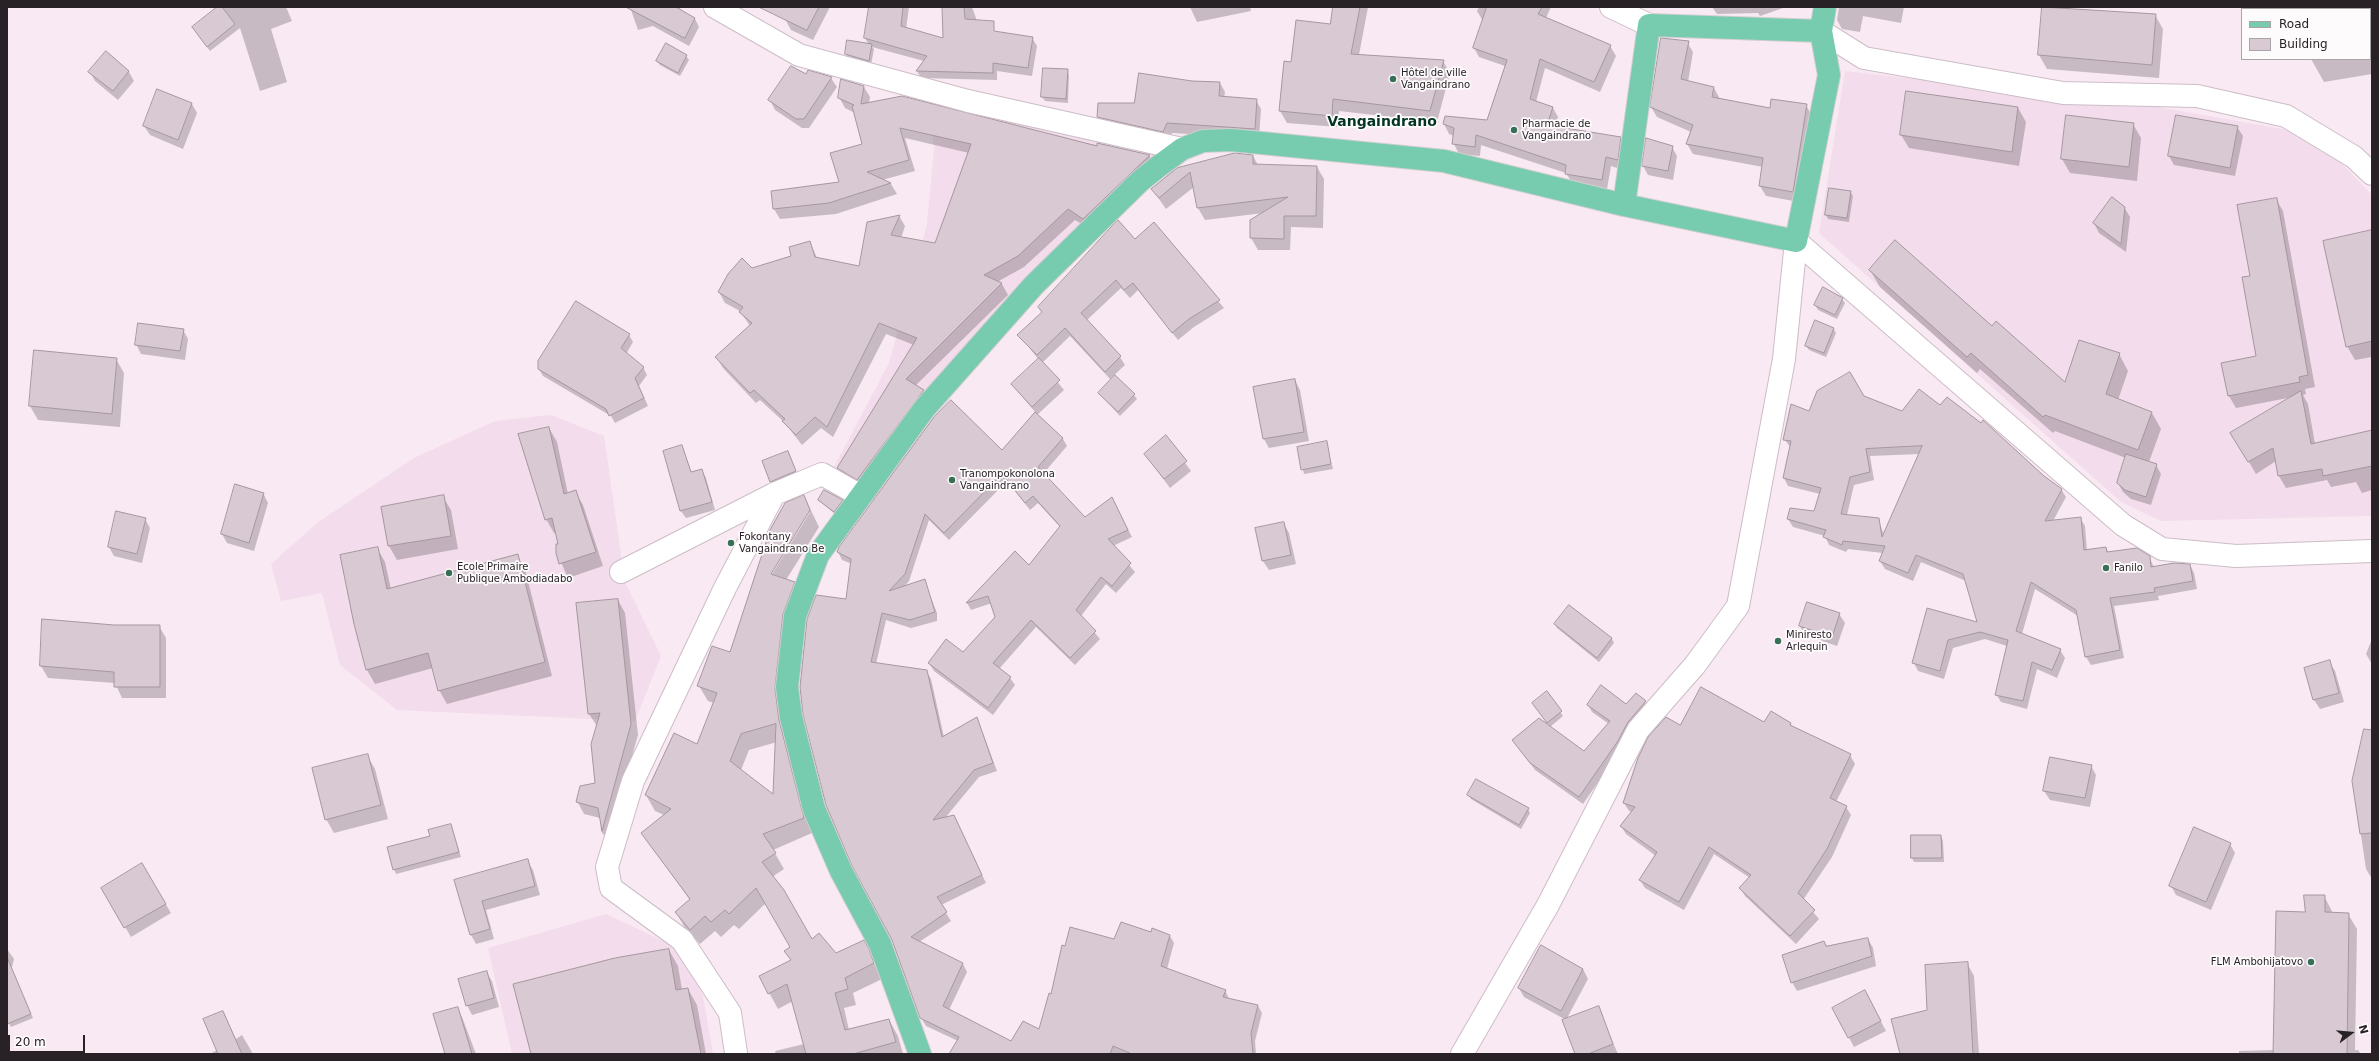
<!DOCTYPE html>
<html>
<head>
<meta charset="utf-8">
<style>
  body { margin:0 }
  #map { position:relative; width:2379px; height:1061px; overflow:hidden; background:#f9e9f3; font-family:"DejaVu Sans",sans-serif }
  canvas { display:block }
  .frame { position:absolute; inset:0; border:8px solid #282226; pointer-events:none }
  .legend { position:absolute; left:2241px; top:8px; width:130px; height:52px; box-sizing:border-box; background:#fefbfd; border:1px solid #a8a4a7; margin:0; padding:5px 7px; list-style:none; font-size:12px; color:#282226 }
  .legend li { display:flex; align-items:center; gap:8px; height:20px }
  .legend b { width:20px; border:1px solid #a8a4a7 }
  .north { position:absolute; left:2331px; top:1013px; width:40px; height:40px; -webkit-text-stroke:3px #fefbfd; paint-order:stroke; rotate:74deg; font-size:11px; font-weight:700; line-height:16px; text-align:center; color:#282226 }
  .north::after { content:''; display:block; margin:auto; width:14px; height:18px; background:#282226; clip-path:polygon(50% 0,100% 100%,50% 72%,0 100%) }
  .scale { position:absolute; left:8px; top:1035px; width:77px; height:18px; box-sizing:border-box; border:2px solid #282226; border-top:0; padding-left:5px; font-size:12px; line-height:14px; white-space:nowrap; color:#282226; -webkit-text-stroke:3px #fefbfd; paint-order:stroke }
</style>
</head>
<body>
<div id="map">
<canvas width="2379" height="1061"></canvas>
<div class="frame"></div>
<ul class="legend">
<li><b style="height:5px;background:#77cbaf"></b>Road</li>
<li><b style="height:11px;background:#d8c9d2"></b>Building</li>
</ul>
<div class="north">N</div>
<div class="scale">20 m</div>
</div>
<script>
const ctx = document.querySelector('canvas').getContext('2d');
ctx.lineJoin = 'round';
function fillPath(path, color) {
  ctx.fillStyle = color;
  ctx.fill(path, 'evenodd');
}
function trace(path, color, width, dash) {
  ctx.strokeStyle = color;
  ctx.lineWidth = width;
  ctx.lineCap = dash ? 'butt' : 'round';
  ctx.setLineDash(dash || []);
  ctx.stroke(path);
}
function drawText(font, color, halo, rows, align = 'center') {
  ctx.font = font + ' "DejaVu Sans",sans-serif';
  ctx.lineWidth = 3.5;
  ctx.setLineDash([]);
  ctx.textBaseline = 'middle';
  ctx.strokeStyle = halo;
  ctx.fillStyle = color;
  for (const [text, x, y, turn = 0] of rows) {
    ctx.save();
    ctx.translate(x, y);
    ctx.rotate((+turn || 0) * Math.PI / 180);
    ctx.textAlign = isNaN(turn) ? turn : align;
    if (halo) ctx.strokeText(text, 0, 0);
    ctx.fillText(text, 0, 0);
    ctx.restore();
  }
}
fillPath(new Path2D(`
  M1845,71L2152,106L2299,132L2324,145L2372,195V516L2161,521L2121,502L1819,233Z
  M927,93L1158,150L1144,172L864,484L834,467L889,363L927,224L934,149Z
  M551,415L604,436L625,582L661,656L635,721L397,710L340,665L322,593L281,601L271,564L317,523L414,458L495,421Z
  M606,914L676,947L703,996L713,1054H512L488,948Z`), '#f3dceb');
fillPath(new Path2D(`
  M219,7H286L292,21L271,29L287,82L260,91L240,28L210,51L196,32Z
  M630,7H677L695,19L699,27L689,46L653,26L638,30Z
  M791,7H830L813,40L791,30L785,19Z
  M870,7H909L906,29L944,39L943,8L972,7L977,21L994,34L1032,38L1037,46L1032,76L997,71V80L921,78L917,71L924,61L872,47L874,49L871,65L848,59L846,54L848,41L869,45L865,38Z
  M1190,7H1250L1251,11L1197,22Z
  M1334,7H1368L1359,55L1443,61L1450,73L1437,122L1339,111L1338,127L1287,123L1280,111L1285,62L1292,63L1331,26Z
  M1479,7H1551L1546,18L1610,46L1616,56L1600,92L1545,68L1536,102L1553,108L1558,117L1555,127L1620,138L1626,148L1623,170L1611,166L1607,189L1572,183L1566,173L1481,145L1480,156L1459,154L1454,144V136L1449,134L1444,124L1487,121L1505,66L1479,57L1474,48L1483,21L1477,11Z
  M1712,7H1786L1760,16L1758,13L1717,14Z
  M1839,7H1904L1901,23L1863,16L1860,32L1842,29L1837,20Z
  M2043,7L2155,15L2163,29L2159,78L2047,69L2039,55Z
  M2287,7H2372V74L2324,82L2311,59H2370V9H2287Z
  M1687,42L1693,52L1688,82L1714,88L1720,99L1771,110L1806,105L1812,116L1799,202L1766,196L1760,186L1763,167L1693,154L1687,144L1691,132L1657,117L1651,107Z
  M686,56L689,60L680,76L660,65L657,61Z
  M1067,70L1069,75L1068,103L1045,101L1042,97Z
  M808,71L831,78L837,87L809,128H802L775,110L770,100L806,75Z
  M90,72H129L134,81L118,100L95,81Z
  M1192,82L1220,83L1225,92L1224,98L1256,100L1261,109L1259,138L1172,133L1168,140L1103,126L1098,117Z
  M864,87L870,97L869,103L1149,155L1155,166L1090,229L1075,220L1024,267L997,282L1002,284L1008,295L915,386L923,391L929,402L864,490L845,479L839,468L914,345L886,334L833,437L821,428L802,445L784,422L760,400L756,403L723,368L717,358L750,326L740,311L725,303L719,292L752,269L792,256L810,242L817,258L860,268L899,216L905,226L901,238L936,244L969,153L905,138L915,171L882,180L891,184L897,194L836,214L780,219L774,209L840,183L863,144L855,113L845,108L839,97Z
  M1907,92L2018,108L2026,122L2019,166L1909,148L1901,135Z
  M192,104L197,113L183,149L150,135L144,126Z
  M2067,116L2133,124L2141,138L2137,181L2070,173L2062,159Z
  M2237,127L2243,136L2235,176L2174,165L2169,156Z
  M1672,147L1677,156L1673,180L1648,175L1643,166Z
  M1253,156L1258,165L1317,167L1324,179L1323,228L1291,227L1290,250H1258L1251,238L1264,213L1205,220L1198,208L1194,187L1166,209L1152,189L1178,169Z
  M1850,192L1853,196L1849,222L1828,219L1826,215Z
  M2276,199L2283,211L2315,387L2305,389L2306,394L2303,395L2308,404L2315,444L2372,431V490L2362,493L2356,482L2331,487L2327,480L2286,488L2279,476L2276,461L2256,474L2232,433L2293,397L2236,408L2229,396L2222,364L2257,357L2251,276Z
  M2124,207L2130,217L2126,252L2099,233L2094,223Z
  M1153,224L1224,308L1194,327L1178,340L1138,290L1130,298L1121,288L1087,320L1120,357L1125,365L1110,379L1070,336L1042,363L1064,390L1037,415L1063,439L1067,446L1043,474L1085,519L1116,506L1132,537L1113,546L1135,572L1116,593L1106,584L1081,616L1100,639L1075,665L1036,627L999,669L1010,678L1015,685L993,715L934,671L929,663L963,653L996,617L992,603L971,610L967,603L1015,553L1029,566L1060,527L1038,503L1030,510L1007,481L949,540L929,520L909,581L904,587L924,580L937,613V621L911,628L886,620L876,664L926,671L931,679L944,737L977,718L997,771L979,777L945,818L954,816L986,883L941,905L951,921L919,942L963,964L967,972L949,1010L1012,1042L1039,1031L1052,995L1115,940L1151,934L1170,936L1174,943L1167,969L1225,990L1229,999L1258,1006L1262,1013L1255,1041L1256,1054H953L958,1041L926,1026L921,1018L847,600L852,564L842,560L838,552L1002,451L1035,412L1012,384L1039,360L1019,335Z
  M2372,231V357L2355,360L2347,346Z
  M1870,270L1992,327L2066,384L2119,354L2128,371L2118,400L2152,413L2161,429L2149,462L2156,465L2161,474L2151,505L2131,499L2123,492L2118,483L2126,458L2055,431L2053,433L1980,369L1977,373L1880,287Z
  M1842,299L1845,303L1837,319L1818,310L1815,305Z
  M1833,328L1836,333L1826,357L1809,350L1806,346Z
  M183,330L188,339L185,360L141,354L136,344Z
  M629,335L633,342L626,354L643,367L647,375L639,386L648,406L615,423L611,416L543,376L539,369Z
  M116,359L124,373L120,427L38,420L30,406Z
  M1295,380L1300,390L1309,441L1269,448L1264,439L1255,388Z
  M1099,393L1134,395L1137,399L1120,416Z
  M1863,396L1902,412L1940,407L2061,489L2066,497L2053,521L2080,518L2085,526L2087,551L2106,548L2109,553L2149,557L2154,567L2190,565L2194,573L2197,589L2158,596L2159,600L2114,606L2124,658L2091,665L2086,657L2078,616L2035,589L2022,634L2060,650L2065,658L2057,678L2037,669L2027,709L2001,702L1996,694L2007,646L1985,639L1953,648L1944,679L1918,671L1914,663L1928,609L1978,623L1966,581L1921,562L1913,581L1885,569L1880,561L1883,553L1848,549L1846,552L1829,545L1825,536L1793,527L1788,519L1815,512L1820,494L1788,486L1784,478L1791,448L1784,439L1809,412ZM1920,454L1884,535L1878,519L1847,515L1854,485L1874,480L1870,456Z
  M549,428L557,442L568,494L575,491L583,505L603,566L568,578L557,553L559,544L557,533H554L546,519Z
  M1166,437L1191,471L1170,488L1145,454Z
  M1326,443L1333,469L1304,474L1298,448Z
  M681,446L692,473L702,470L706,478L715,510L686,518L681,511L664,452Z
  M788,452L798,476L773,486L763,461Z
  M263,493L268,503L254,551L227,543L222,534Z
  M804,496L819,527L786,580L794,582L803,598L787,737L812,833L773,850L784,869L772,877L812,940L836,955L863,941L882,979L853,993L856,1005L844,1008L849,1030L889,1020L898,1036L903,1054H776L775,1051L804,1044L793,1001L778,1009L760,976L791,961L786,952L791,947L766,903L739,929L734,925L721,937L715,931L700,944L685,928L676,912L690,900L642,833L664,815L655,811L646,795L698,746L714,703L708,701L699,686L731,653ZM808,512H810L769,579L768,578ZM777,742L774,795L741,770L749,750Z
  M443,497L451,510L458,549L397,560L389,546L382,507Z
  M819,500L842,501L844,505L837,516Z
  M145,519L150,528L142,563L114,556L109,547Z
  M1284,524L1289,533L1296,564L1269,570L1263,561L1257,529Z
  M377,548L385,562L391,589L517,556L525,569L552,676L447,704L439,690L433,668L375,684L367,670L355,623Z
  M618,600L625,613L638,735L608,841L601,831L600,818L584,814L577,801L597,784V726L589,714Z
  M1569,607L1612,639L1614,643L1599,662L1557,628L1555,624Z
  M1839,614L1845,623L1837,646L1805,635L1800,626Z
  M114,626H159L166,638V698H122L115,683L48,678L41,666Z
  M2372,639V664L2366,654Z
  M2329,662L2335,671L2344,702L2320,709L2314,700L2305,668Z
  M1547,693L1563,716L1550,727L1533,703Z
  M1636,694L1645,702L1649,709L1583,804L1535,770L1513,740L1584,752L1609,724L1592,712L1588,705H1626Z
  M1790,723L1792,727L1850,755L1855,764L1836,802L1846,807L1851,815L1832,857L1803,900L1819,919L1796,944L1745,896L1740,888L1750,878L1714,854L1684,910L1645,888L1640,880L1656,856L1626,834L1621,826L1632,812L1629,811L1624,803L1680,727Z
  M2372,737V879L2366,869L2353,781Z
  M367,755L375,769L388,819L334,833L326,819Z
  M2091,766L2096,775L2090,807L2050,800L2044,791Z
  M1468,795L1528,809L1530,813L1521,829L1471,799Z
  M451,825L461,857L396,874L394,869L431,837Z
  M1941,836L1943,841L1944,862H1914L1912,858Z
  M2230,844L2235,853L2211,910L2176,895L2171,886Z
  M527,860L533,870L540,895L486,910L494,939L476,944L471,935L455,881Z
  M142,865L171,913L131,937L102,888Z
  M2324,896L2333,913L2348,914L2357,929L2355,1050H2358L2361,1054H2239V1051L2274,1050L2306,913Z
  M1868,939L1873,948L1876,966L1797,991L1792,982L1824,942L1827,946Z
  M7,949L14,959L7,986Z
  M669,950L678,966L682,990L688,989L697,1005L706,1054H538Z
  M1967,963L1974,976L1979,1054H1901L1928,1010Z
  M1583,969L1588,979L1566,1020L1524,997L1519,988Z
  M486,972L492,981L499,1007L472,1015L467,1005Z
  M23,996L33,1018L11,1027L7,1020V997Z
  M1870,1001L1886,1031L1854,1047L1833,1008Z
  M457,1008L462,1017L476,1054H447Z
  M1598,1008L1618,1054H1576Z
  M223,1012L236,1039L242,1035L253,1054H210L217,1050Z`), '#0003');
const building = new Path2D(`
  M217,7H222L235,24L207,47L192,27Z
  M626,7H676L695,18L685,38Z
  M759,7H819L807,30Z
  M869,7H903L901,26L943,38L942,7H964L965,19L994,21V31L1033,37L1028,68L993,63V73L916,71L927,56L864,38Z
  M1333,7H1360L1351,54L1444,60L1430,111L1333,99L1332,116L1279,111L1284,61L1291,62L1296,20L1330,24Z
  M1487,7H1542L1538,14L1611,45L1594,82L1540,59L1530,99L1553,107L1547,125L1621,137L1618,160L1606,157L1602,180L1565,174L1566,165L1476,135L1475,147L1452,144L1454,128L1443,124L1445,116L1487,120L1507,60L1473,48Z
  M2042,7L2156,14L2152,65L2038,55Z
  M1661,38L1689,41L1681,79L1714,87L1712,97L1770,108L1771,99L1807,104L1793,192L1759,186L1763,158L1686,144L1693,125L1650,107Z
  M847,40L872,44L869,61L845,54Z
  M666,43L687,55L678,73L656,61Z
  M106,51L129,71L113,91L88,72Z
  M791,66L806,74L808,70L832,77L804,119H796L768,100Z
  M1043,68L1068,69L1066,99L1041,97Z
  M1139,73L1192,81L1220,82L1219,96L1257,99L1255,129L1167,123L1163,132L1097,117L1098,103H1134Z
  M841,79L864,86L861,104L902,96L1097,146V143L1150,155L1083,219L1068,209L1018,256L984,275L1002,283L906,379L924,390L857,480L837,468L917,338L879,323L827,427L815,417L796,435L782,421L785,419L754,390L750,393L715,357L752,323L739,312L743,307L718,292L728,274L742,258L752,268L791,256L789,247L810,241L815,257L859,266L867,222L900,215L891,235L935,243L971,144L900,128L909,160L867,172L891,183L829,203L773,209L771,191L839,182L830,153L862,144L852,106L854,105L838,98Z
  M157,89L192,103L178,140L143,126Z
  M1906,91L2018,107L2012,152L1900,135Z
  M2066,115L2134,123L2129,167L2061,159Z
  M2176,115L2238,126L2230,168L2168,156Z
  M1646,138L1673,146L1668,171L1642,166Z
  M1235,153L1253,155V164L1317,166L1316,216H1284V239L1250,238V220L1288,197L1197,208L1190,172L1159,198L1151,189L1177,168Z
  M1829,188L1851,191L1847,218L1825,215Z
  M2112,197L2125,207L2121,244L2093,223Z
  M2277,198L2308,375L2299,377L2300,382L2228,396L2221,363L2256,356L2242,277L2250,276L2237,205Z
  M1118,220L1135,239L1154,222L1220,300L1189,319L1172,333L1133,283L1124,290L1116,280L1081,313L1121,356L1105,372L1065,328L1037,355L1017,335L1042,312L1038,307Z
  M2372,230V341L2346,347L2323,241Z
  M1895,240L1992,326L1996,321L2065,382L2079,340L2120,353L2106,394L2152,412L2138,450L2045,415L2043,417L1971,353L1967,357L1869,270Z
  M1823,287L1843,298L1835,315L1814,305Z
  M576,301L630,334L621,348L644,367L635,378L644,398L609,416L606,409L538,369V361Z
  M1815,320L1834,328L1824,353L1805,346Z
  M138,323L184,329L180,351L135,345Z
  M34,350L117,358L112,414L29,406Z
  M1039,358L1060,380L1032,407L1011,384Z
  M1850,372L1864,396L1902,411L1919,389L1940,405L1947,397L1981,423L1983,420L2044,476L2062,489L2045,521L2081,517L2084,550L2106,547L2107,552L2137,548L2150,556L2151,567L2174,563L2190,564L2193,581L2154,588L2155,592L2110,598L2120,650L2085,657L2076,610L2031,582L2016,631L2061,649L2052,670L2032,662L2023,701L1995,695L2008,640L1980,632L1948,640L1940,671L1912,663L1927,608L1977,622L1963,574L1916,555L1908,573L1879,561L1885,546L1843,541L1842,545L1823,537L1826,530L1787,519L1790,508L1814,511L1821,488L1783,478L1791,441L1783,440L1791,404L1809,411L1817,391ZM1922,446L1882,537L1879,518L1841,514L1850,477L1870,472L1866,449Z
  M1115,375L1135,394L1118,412L1098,393Z
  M1295,379L1304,432L1263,439L1253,387Z
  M2301,391L2311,444L2372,430V466L2323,476L2322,469L2278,476L2273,448L2248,462L2230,433Z
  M951,400L1002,450L1035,412L1063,438L1038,467L1085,517L1112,497L1128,530L1108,539L1131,563L1112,586L1101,577L1076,610L1096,631L1070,658L1031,620L993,663L1011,677L988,708L928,663L946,639L963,652L995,617L988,596L966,603L1015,551L1029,565L1060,526L1033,496L1025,503L1002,474L944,533L925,514L905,574L889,591L925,579L935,612L910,620L882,613L871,662L927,670L942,737L977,717L993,763L974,770L933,820L954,815L982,875L937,897L947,912L911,937L963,963L943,1006L1011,1041L1023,1021L1039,1029L1049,993L1051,994L1062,945L1065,946L1070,927L1114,939L1121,922L1151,932L1152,928L1170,935L1161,966L1226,990L1223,997L1258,1005L1251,1033L1253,1054H1132L1113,1046L1110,1054H949L959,1037L920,1018L892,940L852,866L826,805L803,715L800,687L807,619L816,595L846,599L851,559L837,552L839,547L934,417Z
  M549,427L564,494L576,490L596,552L559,564L556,553V544H558L552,518L545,520L518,434Z
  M1166,435L1187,461L1164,479L1144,454Z
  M1327,441L1331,464L1301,470L1297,447Z
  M682,445L691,472L702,469L712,502L680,511L663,451Z
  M788,451L796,471L770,482L762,461Z
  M2126,454L2157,464L2146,497L2125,490L2117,483Z
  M235,484L264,493L249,543L221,534Z
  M824,490L843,500L834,512L818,500Z
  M444,495L451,536L388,546L381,507Z
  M804,495L810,510L771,574L795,582L783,614L775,688L779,720L804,818L763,834L776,853L762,862L784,890L812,939L819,933L836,953L864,940L869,949L874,963L845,978L848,989L835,993L845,1030L889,1019L896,1042L853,1054H806L787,984L768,994L759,976L791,960L784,951L790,947L756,888L729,914L725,910L711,922L705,916L690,930L675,912L690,899L641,833L671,809L645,795L674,733L697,744L717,693L697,686L712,646L730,652L770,530L785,503ZM776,724L773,794L730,761L741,734Z
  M116,511L146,518L137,554L108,547Z
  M1284,522L1291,555L1262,561L1255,528Z
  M378,547L387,589L518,554L545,662L438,691L428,653L366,670L354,624L340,555Z
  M618,599L631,724L602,831L598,808L576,802L580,786L595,783L591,744L600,713L588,714L576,603Z
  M1807,602L1840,613L1832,637L1799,626Z
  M1569,605L1612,638L1597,658L1554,624Z
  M42,619L114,625H160V687H114V672L40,666Z
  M2330,660L2339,693L2313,700L2304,668Z
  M1601,685L1626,704L1636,693L1646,701L1628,722L1618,741L1579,797L1530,763L1512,740L1539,718L1584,751L1610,721L1587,705Z
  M1701,687L1764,722L1771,711L1791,723L1790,725L1851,754L1830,798L1847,806L1827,849L1798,893L1815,910L1790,936L1739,888L1751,875L1709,847L1679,902L1639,880L1657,852L1620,826L1635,807L1623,803L1638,758L1648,737L1666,717L1680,725Z
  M1547,691L1562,711L1547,723L1532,703Z
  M2364,729L2372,730V833L2360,834L2352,781Z
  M368,754L381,805L325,820L312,768Z
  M2050,757L2092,765L2085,798L2043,791Z
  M1476,779L1529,808L1519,825L1467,795Z
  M451,824L459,852L393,870L387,847L430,836L428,830Z
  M2194,827L2231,843L2206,902L2169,886Z
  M1911,835H1941L1942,858H1911Z
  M528,859L535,886L482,901L490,929L470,935L454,880Z
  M142,863L166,904L124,928L101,888Z
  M2304,895H2325V912L2349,913L2347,1054H2273L2276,911L2305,912Z
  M1868,938L1872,956L1791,983L1782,955L1824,941L1826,946Z
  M1541,945L1583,969L1561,1011L1518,988Z
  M669,949L676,990L688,988L701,1054H531L513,984L615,958Z
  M7,957L31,1014L7,1024Z
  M1968,962L1973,1054H1900L1891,1019L1927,1010L1925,965Z
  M487,971L494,998L466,1006L458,979Z
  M1865,990L1881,1021L1848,1038L1832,1008Z
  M1599,1006L1613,1044L1588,1054H1575L1562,1020Z
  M458,1007L472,1054H445L433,1014Z
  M223,1011L242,1054H218L203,1019Z`);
fillPath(building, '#d8c9d2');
trace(building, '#a597a0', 1);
const minor = new Path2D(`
  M715,7L799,55L968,101L1182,149
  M1611,7L1649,25
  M1821,31L1864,58L2063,93L2197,96L2286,116L2354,157L2372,174
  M1796,241L2123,525L2162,549L2236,556L2372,551
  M621,572L774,494L822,474L861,496
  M736,1053L730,1013L682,940L611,888L607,867L633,781L725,588L774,494
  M1462,1054L1548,905L1638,730L1695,665L1738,606L1784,359L1796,241`);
const major = new Path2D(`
  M1624,205L1649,25L1821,31
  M920,1054L880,944L841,871L814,809L791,717L787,687L795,616L818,555L861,496L924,409L1034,285L1139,182L1159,166L1182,149L1203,141L1231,140L1444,161L1624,205L1796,241L1829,75L1821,31L1825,7`);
trace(minor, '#ccbdc7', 24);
trace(major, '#d0cecf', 24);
trace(minor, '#fff', 22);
trace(major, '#77cbaf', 22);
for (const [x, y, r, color] of [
  [1393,79,4,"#387057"],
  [1514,130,4,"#387057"],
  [952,480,4,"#387057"],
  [731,543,4,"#387057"],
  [2106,568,4,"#387057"],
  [449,573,4,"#387057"],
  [1778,641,4,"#387057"],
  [2311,962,4,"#387057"]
]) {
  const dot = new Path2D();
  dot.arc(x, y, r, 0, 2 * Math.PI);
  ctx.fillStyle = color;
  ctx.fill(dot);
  trace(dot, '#fefbfd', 1.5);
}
drawText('10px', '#282226', '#fefbfd', [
  ["Hôtel de ville",1401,73],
  ["Vangaindrano",1401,85],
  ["Pharmacie de",1522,124],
  ["Vangaindrano",1522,136],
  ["Tranompokonolona",960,474],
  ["Vangaindrano",960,486],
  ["Fokontany",739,537],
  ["Vangaindrano Be",739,549],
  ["Ecole Primaire",457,567],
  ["Publique Ambodiadabo",457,579],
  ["Fanilo",2114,568],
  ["Miniresto",1786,635],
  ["Arlequin",1786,647],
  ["FLM Ambohijatovo",2303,962,"right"]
], 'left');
drawText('bold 14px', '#023422', '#fefbfd', [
  ["Vangaindrano",1382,122]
]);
</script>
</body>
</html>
